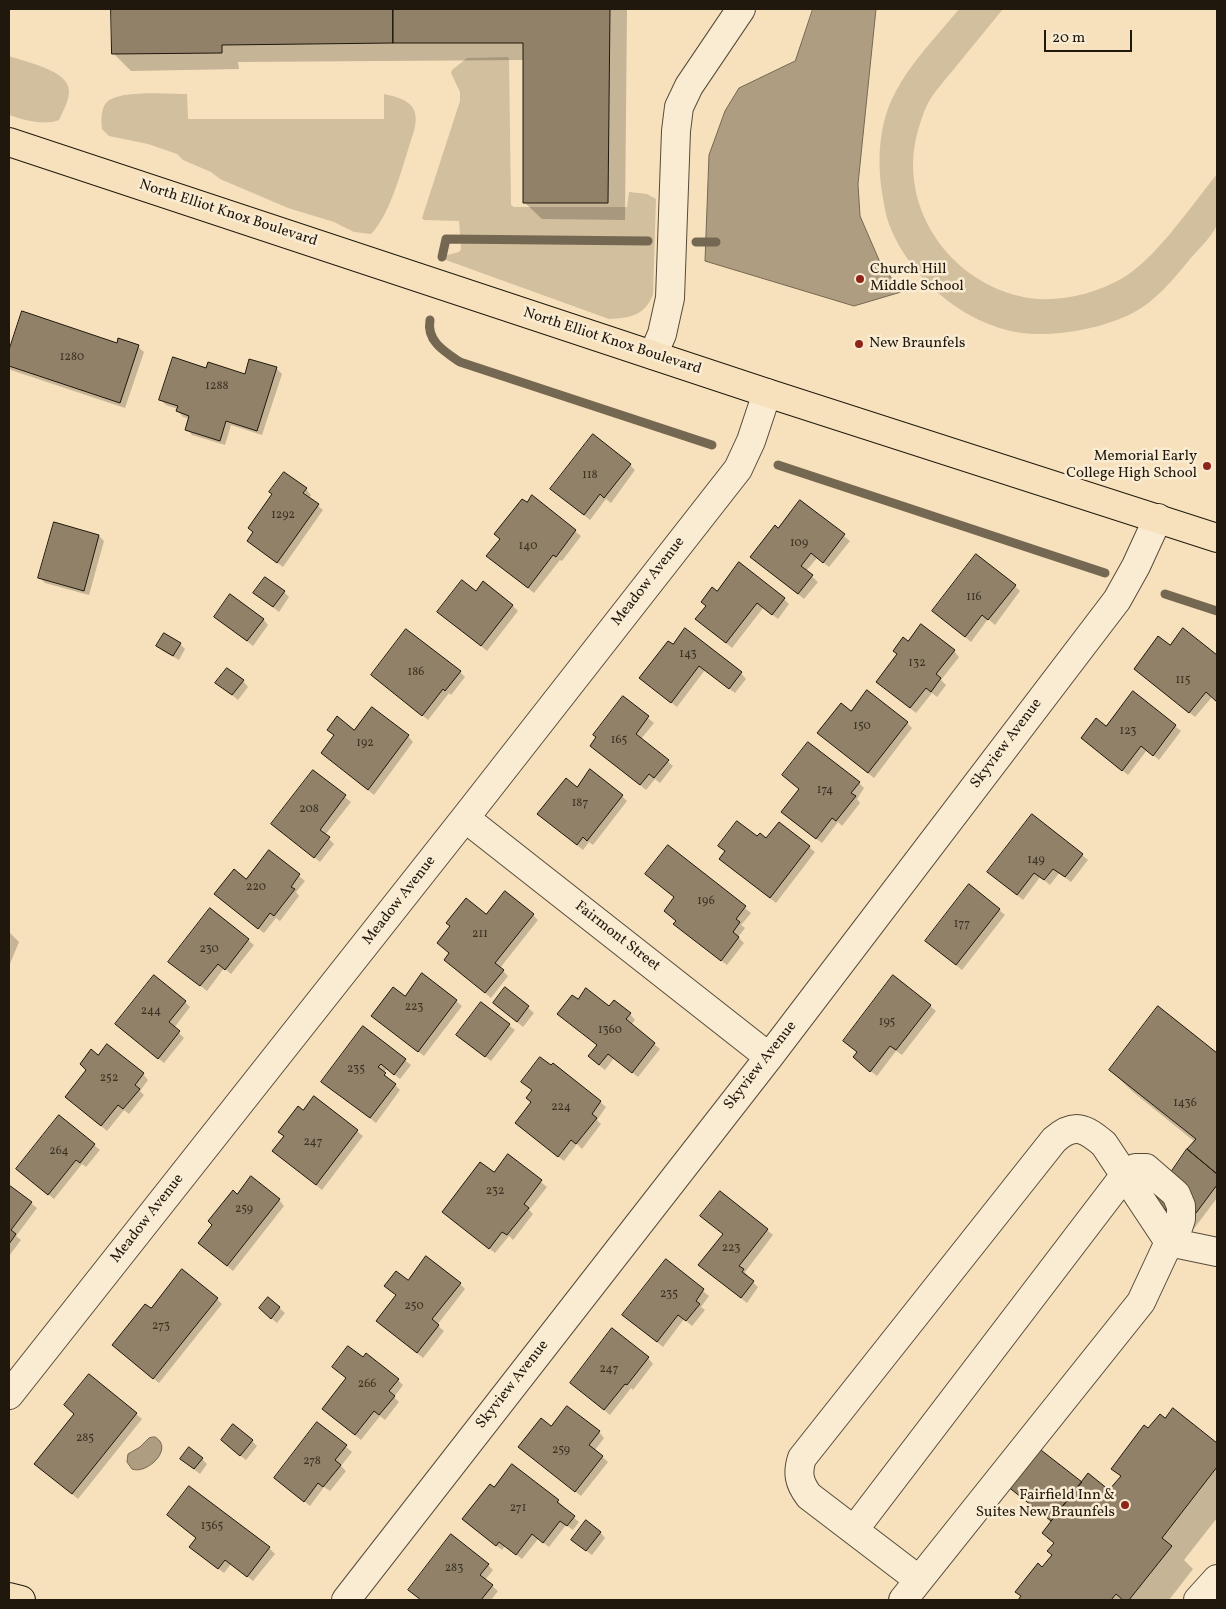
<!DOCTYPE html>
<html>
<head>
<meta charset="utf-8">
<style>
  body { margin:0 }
  #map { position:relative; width:1226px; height:1609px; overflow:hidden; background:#f7e1bc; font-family:Vollkorn,serif }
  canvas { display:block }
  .frame { position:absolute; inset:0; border:10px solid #20180d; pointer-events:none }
  .scale { position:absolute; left:1044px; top:30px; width:88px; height:22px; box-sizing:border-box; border:2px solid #20180d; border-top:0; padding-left:6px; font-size:15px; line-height:18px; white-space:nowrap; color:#20180d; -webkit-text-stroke:4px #faecd3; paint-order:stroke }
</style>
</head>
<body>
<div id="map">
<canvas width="1226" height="1609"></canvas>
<div class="frame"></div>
<div class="scale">20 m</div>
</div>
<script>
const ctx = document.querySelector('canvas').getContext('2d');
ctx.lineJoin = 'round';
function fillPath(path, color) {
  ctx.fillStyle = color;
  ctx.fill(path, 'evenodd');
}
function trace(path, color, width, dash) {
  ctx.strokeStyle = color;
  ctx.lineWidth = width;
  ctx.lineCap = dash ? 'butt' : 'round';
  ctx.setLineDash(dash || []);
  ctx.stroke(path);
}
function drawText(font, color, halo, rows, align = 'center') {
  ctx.font = font + ' Vollkorn,serif';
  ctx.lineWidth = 5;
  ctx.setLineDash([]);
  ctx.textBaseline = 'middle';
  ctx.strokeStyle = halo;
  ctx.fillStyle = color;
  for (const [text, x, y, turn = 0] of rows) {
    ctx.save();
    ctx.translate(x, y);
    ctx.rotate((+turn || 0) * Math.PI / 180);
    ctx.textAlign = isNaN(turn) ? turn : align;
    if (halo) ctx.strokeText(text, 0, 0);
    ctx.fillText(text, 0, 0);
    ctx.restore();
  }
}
fillPath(new Path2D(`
  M959,9H1003C988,27 973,46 958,64C948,77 936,89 928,103C922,115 918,130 915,143C903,211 949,277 1015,295C1048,305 1091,296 1121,279C1155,260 1191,206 1217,174C1217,184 1220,220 1216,227C1211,237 1198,250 1190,259C1173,280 1154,303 1129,315C1101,328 1065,335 1033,334C973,331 914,284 891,229C886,218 884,204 882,192C877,159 879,123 895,93C911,62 937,36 959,9Z
  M9,56C25,62 69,70 69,91C69,101 63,111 59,120C43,126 24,120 9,115Z
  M507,57L509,58L511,205L514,207H627L629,192L647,194L656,199L653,295C644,316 630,318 609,319L443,259L444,256L459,252L461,249L459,221L424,220L422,218L460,101V92L451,73L452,70L467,58Z
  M187,94L188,119H384V94C407,99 421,105 414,131C404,160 392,213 371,234L354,232L334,222L288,208L220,179L211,172L183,160L177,154L148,144L109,136L102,129C101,121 101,109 106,103C117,89 170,94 187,94Z`), '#d2bf9e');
const water = new Path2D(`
  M813,9H876L858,184L860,216L879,260L901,292L854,306L705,261L709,155L725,111L739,88L795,61Z
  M155,1437C175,1448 147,1475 132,1469L127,1462L128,1454L140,1447L149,1438Z`);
fillPath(water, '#ae9d80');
trace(water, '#756852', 1);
fillPath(new Path2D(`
  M112,9H627L625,220L542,219L524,202V60L238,62L239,69L131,71L113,53Z
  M22,313L118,345L138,347L144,352L125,408L11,370L9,368V354Z
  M276,368L282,374L262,435L231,425L225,445L192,435L187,429L190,419L183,417L178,411V409L166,405L161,400L207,369L246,375Z
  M630,465L635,470L611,503L606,499L590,520L557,494Z
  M306,489L311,495L309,498L323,510L283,567L254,546Z
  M532,497L581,536L562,561L560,560L534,593L493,561Z
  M801,502L850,541L829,567L817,558L806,571L818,582L804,599L757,562L778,530Z
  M99,536L104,541L89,595L45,583L40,578Z
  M1015,586L1020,591L995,625L988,619L971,642L933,611Z
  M284,592L289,597L279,612L255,593Z
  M476,593L512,605L518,611L487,651L439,612Z
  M717,593L784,599L789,604L778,619L763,608L732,648L702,624Z
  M216,617L263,619L268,625L253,646Z
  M1184,630L1217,657V701L1212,697L1195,717L1135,669L1170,647Z
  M908,643L954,651L959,657L941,680L946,685L937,697L932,693L916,713L883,687Z
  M180,644L185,649L179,660L163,651L158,646Z
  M673,646L741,673L746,679L735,693L705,670L677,707L646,683Z
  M460,672L465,677L451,695L449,693L428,720L372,675Z
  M243,681L248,687L238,700L217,683Z
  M623,698L654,723L641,739L673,766L660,783L655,779L646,790L597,751Z
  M907,723L912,728L874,778L824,738Z
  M1175,726L1181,731L1159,760L1147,750L1128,775L1088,743L1106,728Z
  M328,730L408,736L413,742L374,795L322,753L335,736Z
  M313,771L351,802L325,835L334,844L320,862L272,824Z
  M859,783L864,788L857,799L860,803L842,826L838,822L822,843L788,818Z
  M577,788L622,796L627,801L593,845L589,842L583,850L544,819Z
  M780,823L815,852L776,903L726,864L757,838L767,840Z
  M668,847L751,913L741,925L745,928L738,937L744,943L727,965L680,929L677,922L665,911L675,898L647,874Z
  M269,851L305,881L296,892L299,896L280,921L276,918L264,933L221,900L247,881Z
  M1082,855L1088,860L1071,882L1059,873L1050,885L1040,877L1023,900L994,877Z
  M210,909L254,945L231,974L224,968L207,991L176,967Z
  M999,910L1005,915L962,970L932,946Z
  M533,915L538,920L500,968L508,976L491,998L451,965L452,927L487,916Z
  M9,932L19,942L9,966Z
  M506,989L534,1013L523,1027L500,1008Z
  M406,998L456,1001L462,1006L424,1056L378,1021Z
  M578,1001L610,1008L630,1014L635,1020L631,1025L660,1049L638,1077L614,1058L605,1070L595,1062L598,1046L564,1019Z
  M185,1002L190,1007L174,1028L184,1038L164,1063L122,1029Z
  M481,1004L515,1030L491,1061L463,1040Z
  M930,1006L936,1011L902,1055L896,1051L877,1076L860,1063Z
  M1159,1008L1217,1054V1198L1193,1230L1159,1206L1195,1142L1133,1092L1110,1070Z
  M363,1028L411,1065L400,1079L387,1069L383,1073L400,1090L376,1123L323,1082Z
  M98,1057L143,1074L148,1080L140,1091L144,1095L129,1114L124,1110L107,1131L72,1102L88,1070Z
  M522,1082L600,1102L606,1107L597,1120L601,1124L582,1149L577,1144L564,1161L522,1128L532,1103L533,1091Z
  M314,1097L363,1136L322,1190L273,1151Z
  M94,1145L100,1150L86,1167L82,1164L54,1199L23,1174Z
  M508,1156L547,1187L529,1210L533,1214L513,1240L509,1236L495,1253L449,1217L494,1174Z
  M9,1186L37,1208L16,1236L21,1240L9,1256Z
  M238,1195L279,1200L284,1206L233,1271L205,1248Z
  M767,1230L773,1235L745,1272L748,1276L747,1277L758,1287L747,1303L705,1270Z
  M666,1261L709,1296L701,1307L705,1310L692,1326L684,1319L663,1347L629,1320Z
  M408,1282L460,1284L465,1289L437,1325L444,1331L423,1358L383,1326L397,1296Z
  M268,1298L285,1313L277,1323L266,1314Z
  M217,1299L222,1304L159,1383L119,1351L152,1310Z
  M648,1358L653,1364L633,1390L631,1388L610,1415L571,1383Z
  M347,1379L398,1380L403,1385L394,1397L399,1402L385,1420L380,1416L361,1440L329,1415Z
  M1173,1410L1217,1445V1518L1184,1560L1193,1569L1169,1600H1019L1053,1555L1055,1544L1043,1533L1052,1521L1014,1491L1082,1484L1109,1492L1121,1477L1112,1468L1148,1430L1165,1420Z
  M75,1414H136L142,1419L78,1499L35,1464Z
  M318,1424L352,1452L341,1466L346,1471L330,1491L324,1487L310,1506L281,1483Z
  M552,1428L599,1432L604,1438L595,1450L608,1462L581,1496L525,1452Z
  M252,1441L257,1446L246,1460L228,1446Z
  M202,1459L207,1464L200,1474L187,1464Z
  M513,1465L558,1501L563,1506L562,1508L579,1522L573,1530L566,1525L549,1547L538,1539L522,1559L505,1546L502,1550L469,1525Z
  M168,1515L269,1548L275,1554L253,1581L231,1564L224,1573L196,1552L197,1538Z
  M600,1532L605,1538L592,1555L578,1545Z
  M488,1565L493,1570L485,1580L498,1591L491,1600H422L415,1595Z`), '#0003');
trace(new Path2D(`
  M696,242H716
  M442,257L446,239L648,241
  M430,320C426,341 445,352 460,362L712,445
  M778,465L1105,573
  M1165,594L1217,611`), '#756852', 9);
const building = new Path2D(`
  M111,9H393V43L222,45V53L112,54Z
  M393,9H610L608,203H523V43H393Z
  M22,311L117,343L118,338L139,345L120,403L9,366V350Z
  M173,357L206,368L208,362L245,374L249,359L277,367L257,431L226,421L220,441L185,430L189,416L176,411L178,406L159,400Z
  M593,434L631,464L604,498L600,494L584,515L550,489Z
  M284,472L307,488L303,493L319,504L277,563L247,541L253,532L248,528L272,494L269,492Z
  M532,495L576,530L556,557L553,555L528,588L486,556L500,539L494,534L522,499L527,502Z
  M800,500L845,534L823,563L811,553L801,566L813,575L798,594L750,557L775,525L778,528Z
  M54,522L99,535L84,591L38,578Z
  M976,554L1016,585L988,620L982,615L965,637L932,611Z
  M739,562L785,598L772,615L757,603L726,643L695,619L706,606L701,602L712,587L717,591Z
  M265,577L285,591L273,607L253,593Z
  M462,580L476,591L483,581L513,605L481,646L437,612Z
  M230,594L264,619L247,641L214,617Z
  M921,624L955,650L936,674L941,678L931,692L926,688L910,708L876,682L897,654L893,651L903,637L908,641Z
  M685,628L742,672L729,689L699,666L671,703L639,678L668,641L673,644Z
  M1183,628L1217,655V702L1206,692L1189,713L1134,669L1158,636L1170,645Z
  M406,629L461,671L445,691L443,689L422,716L371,675Z
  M164,633L181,643L173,656L156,646Z
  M227,668L244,680L232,695L215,683Z
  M867,690L908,722L868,773L817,733L841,703L851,711Z
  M1133,691L1176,725L1153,756L1141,746L1122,771L1081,738L1096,718L1106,726Z
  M623,696L649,716L636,734L669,760L654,778L649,774L640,785L590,746L596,737L593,735Z
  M372,707L409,735L368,790L321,753L334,735L327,730L337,716L354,730Z
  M808,742L860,782L851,793L856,796L836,821L832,818L816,839L781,812L799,789L782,775Z
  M590,769L623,795L587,841L583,837L577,845L537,814L566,778L577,787Z
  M313,770L346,795L320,830L330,837L314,858L271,824Z
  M1032,814L1083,854L1065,877L1053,869L1044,880L1034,873L1017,895L987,872Z
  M737,821L757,836L760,833L766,838L779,822L810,846L770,898L719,859L725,851L718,846Z
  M668,845L746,906L736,919L740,922L733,932L739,937L721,961L673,924L676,921L664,911L674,897L645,874Z
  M269,850L300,874L291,887L295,889L274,916L270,913L258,929L214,894L234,869L246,879Z
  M969,884L1000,909L956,965L925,941Z
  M505,891L534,914L495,963L504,970L485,993L444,960L449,953L437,943L450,926L446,923L466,898L486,914Z
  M210,908L249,939L225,970L218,964L200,986L168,962Z
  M422,973L457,1000L418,1052L371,1016L393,987L405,996Z
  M154,975L186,1001L169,1022L180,1031L158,1059L115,1024Z
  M893,975L931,1005L896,1050L890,1046L870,1072L853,1057L857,1052L843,1041Z
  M505,987L529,1006L517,1022L493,1003Z
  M586,988L609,1006L614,1000L631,1013L626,1019L655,1043L632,1073L608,1054L599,1065L588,1056L597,1045L557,1014L572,995L578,999Z
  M481,1002L510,1024L485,1057L456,1035Z
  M1158,1006L1217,1053V1174L1187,1149L1196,1139L1109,1070Z
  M363,1026L406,1059L394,1075L381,1064L378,1067L386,1073L384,1075L396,1084L370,1118L321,1082Z
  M107,1044L144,1073L135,1085L140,1089L123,1109L118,1105L101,1126L65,1097L86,1070L80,1064L91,1049L98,1055Z
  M540,1057L551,1065L553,1063L601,1101L592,1114L597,1118L576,1144L571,1140L558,1157L515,1123L531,1102L526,1098L532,1090L521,1082Z
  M314,1096L358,1130L316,1185L272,1151L284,1136L278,1132L298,1106L303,1110Z
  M59,1115L95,1144L80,1163L76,1160L48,1195L16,1169Z
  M1187,1149L1217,1174V1185L1187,1225L1152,1200Z
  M508,1154L542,1180L524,1204L529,1208L507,1235L502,1232L489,1249L442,1212L480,1162L494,1172Z
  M251,1176L280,1199L227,1266L198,1243L212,1225L208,1221L233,1190L237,1194Z
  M9,1185L32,1202L11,1230L16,1234L9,1244Z
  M720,1191L768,1229L739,1266L744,1269L742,1272L754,1281L741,1298L698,1265L723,1234L700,1216Z
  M426,1256L461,1283L432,1319L439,1325L417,1353L376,1321L396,1295L384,1286L396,1271L408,1280Z
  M666,1259L704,1289L696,1301L700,1304L686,1321L678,1315L657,1342L622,1315Z
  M182,1269L218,1298L153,1379L112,1345L145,1304L151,1308Z
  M268,1297L280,1307L271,1319L259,1308Z
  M612,1328L649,1357L627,1385L625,1384L604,1410L570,1383Z
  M348,1346L363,1357L366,1353L399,1379L389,1391L395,1396L379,1415L374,1411L355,1435L322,1409L346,1378L332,1367Z
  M89,1374L137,1413L72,1494L34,1464L74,1414L64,1405Z
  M567,1406L600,1431L589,1445L603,1456L575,1492L518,1447L541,1418L551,1426Z
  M1173,1408L1217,1443V1467L1162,1538L1172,1546L1129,1600H1123L1116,1594L1111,1600H1018L1021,1596L1015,1592L1038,1563L1042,1567L1052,1555L1047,1551L1054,1543L1042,1533L1088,1473L1109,1490L1121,1476L1111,1469L1144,1425L1148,1428L1160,1414L1165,1418Z
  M317,1422L347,1445L335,1460L341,1465L323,1487L318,1483L304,1502L274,1478Z
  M233,1424L253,1440L240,1456L221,1440Z
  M189,1447L203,1458L194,1469L180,1459Z
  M1037,1447L1082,1482L1051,1521L1007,1486Z
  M512,1464L559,1500L557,1502L575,1516L567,1526L560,1521L543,1543L532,1534L516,1555L499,1542L496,1546L462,1519L490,1484L494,1487Z
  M189,1486L270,1547L247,1577L225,1560L218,1569L189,1547L196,1538L167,1515Z
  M586,1520L601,1532L586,1551L571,1540Z
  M451,1534L489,1564L480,1575L493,1585L481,1600H421L408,1590Z`);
fillPath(building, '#908168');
trace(building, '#20180d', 1);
const minor = new Path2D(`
  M653,355L662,334L670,298L676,131L679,107L689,86L741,9
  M465,818L769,1057
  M9,1395L465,818L738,469L751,441L767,393
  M854,1530L1124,1176L1135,1168H1146L1176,1194L1181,1206V1219L1177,1231L1169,1242L1141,1302L903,1600
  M919,1580L809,1496C799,1483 797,1473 802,1458L1054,1140C1074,1122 1085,1128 1104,1144L1169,1242L1217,1252
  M346,1600L769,1057L1117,600L1136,566L1158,518
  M1198,1600L1217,1579`);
const major = new Path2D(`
  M9,142L767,393L1217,538
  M9,1597L21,1600`);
trace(minor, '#564a39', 30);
trace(major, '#20180d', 30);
trace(minor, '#faecd3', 28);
trace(major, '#f7e1bc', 28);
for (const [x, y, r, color] of [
  [860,279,5,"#8f2418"],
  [859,344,5,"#8f2418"],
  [1207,466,5,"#8f2418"],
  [1125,1505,5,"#8f2418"]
]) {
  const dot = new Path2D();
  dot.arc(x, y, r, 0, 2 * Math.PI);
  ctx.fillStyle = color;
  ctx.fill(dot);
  trace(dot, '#faecd3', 2);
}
drawText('12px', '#3c3224', null, [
  ["1280",72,358],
  ["1288",217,387],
  ["118",590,476],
  ["1292",283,516],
  ["109",799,544],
  ["140",528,547],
  ["116",974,598],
  ["143",688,655],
  ["132",917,664],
  ["186",416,673],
  ["115",1183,681],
  ["150",862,727],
  ["123",1128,732],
  ["165",619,741],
  ["192",365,744],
  ["174",825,791],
  ["187",580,804],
  ["208",309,810],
  ["149",1036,861],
  ["220",256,888],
  ["196",706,902],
  ["177",962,925],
  ["211",480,935],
  ["230",209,950],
  ["223",414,1008],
  ["244",151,1012],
  ["195",887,1023],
  ["1360",610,1031],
  ["235",356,1070],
  ["252",109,1079],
  ["1436",1185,1104],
  ["224",561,1108],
  ["247",313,1143],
  ["264",59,1152],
  ["232",495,1192],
  ["259",244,1210],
  ["223",731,1249],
  ["235",669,1295],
  ["250",414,1307],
  ["273",161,1327],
  ["247",609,1370],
  ["266",367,1385],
  ["285",85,1439],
  ["259",561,1451],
  ["278",312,1462],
  ["271",518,1509],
  ["1365",212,1527],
  ["283",454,1569]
]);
drawText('15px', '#20180d', '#faecd3', [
  ["North Elliot Knox Boulevard",228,214,18],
  ["North Elliot Knox Boulevard",612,342,18],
  ["Meadow Avenue",649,582,-52],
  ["Skyview Avenue",1007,744,-53],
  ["Meadow Avenue",400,901,-52],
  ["Fairmont Street",617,937,38],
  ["Skyview Avenue",761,1066,-52],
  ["Meadow Avenue",148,1219,-52],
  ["Skyview Avenue",513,1385,-52]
]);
drawText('15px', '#20180d', '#faecd3', [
  ["Church Hill",870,270],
  ["Middle School",870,287],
  ["New Braunfels",869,344],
  ["Memorial Early",1197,457,"right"],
  ["College High School",1197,474,"right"],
  ["Fairfield Inn &",1115,1496,"right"],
  ["Suites New Braunfels",1115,1513,"right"]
], 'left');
</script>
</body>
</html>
